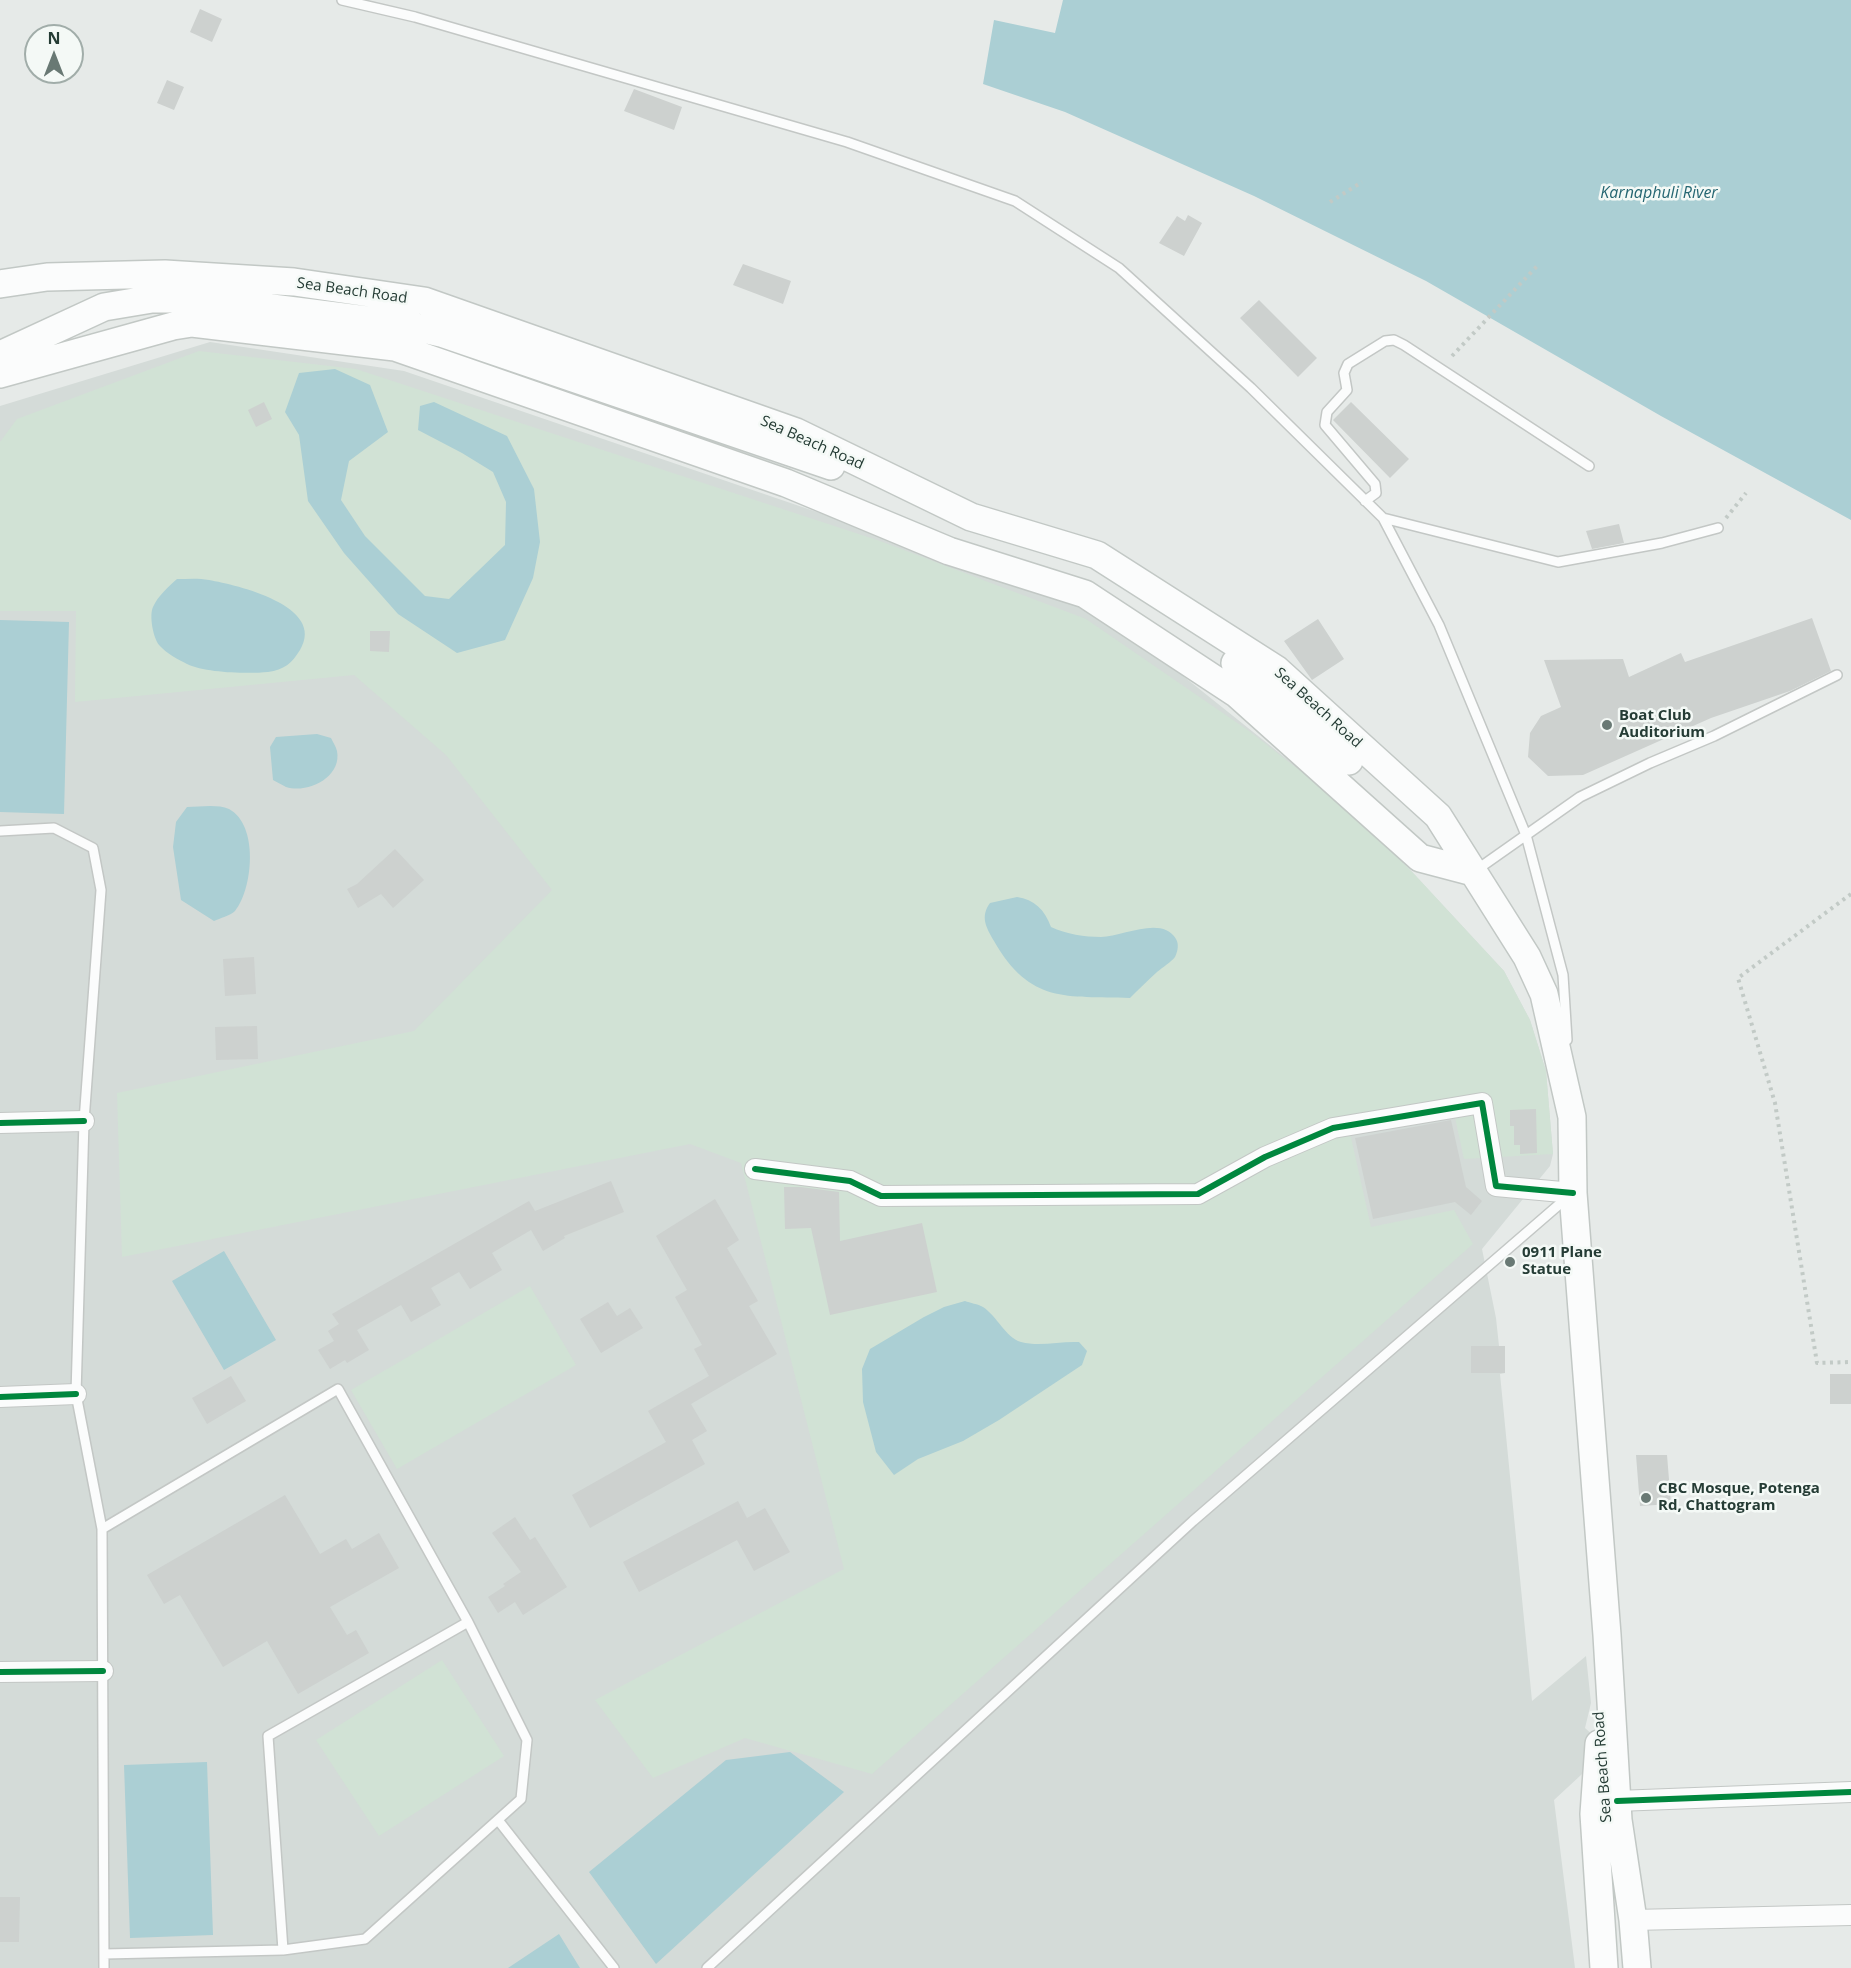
<!DOCTYPE html>
<html>
<head>
<meta charset="utf-8">
<style>
  body { margin:0 }
  #map { position:relative; width:1851px; height:1968px; overflow:hidden; background:#e6eae8; font-family:"Open Sans",sans-serif }
  canvas { display:block }
  .north { position:absolute; left:24px; top:24px; width:60px; height:60px; box-sizing:border-box; background:#f4f9f6; border:2px solid #a1ada9; border-radius:50%; rotate:0deg; font-size:16px; font-weight:700; line-height:24px; text-align:center; color:#253c35 }
  .north::after { content:''; display:block; margin:auto; width:21px; height:27px; background:#697974; clip-path:polygon(50% 0,100% 100%,50% 72%,0 100%) }
</style>
</head>
<body>
<div id="map">
<canvas width="1851" height="1968"></canvas>
<div class="north">N</div>
</div>
<script>
const ctx = document.querySelector('canvas').getContext('2d');
ctx.lineJoin = 'round';
function fillPath(path, color) {
  ctx.fillStyle = color;
  ctx.fill(path, 'evenodd');
}
function trace(path, color, width, dash) {
  ctx.strokeStyle = color;
  ctx.lineWidth = width;
  ctx.lineCap = dash ? 'butt' : 'round';
  ctx.setLineDash(dash || []);
  ctx.stroke(path);
}
function drawText(font, color, halo, rows, align = 'center') {
  ctx.font = font + ' "Open Sans",sans-serif';
  ctx.lineWidth = 5;
  ctx.setLineDash([]);
  ctx.textBaseline = 'middle';
  ctx.strokeStyle = halo;
  ctx.fillStyle = color;
  for (const [text, x, y, turn = 0] of rows) {
    ctx.save();
    ctx.translate(x, y);
    ctx.rotate((+turn || 0) * Math.PI / 180);
    ctx.textAlign = isNaN(turn) ? turn : align;
    if (halo) ctx.strokeText(text, 0, 0);
    ctx.fillText(text, 0, 0);
    ctx.restore();
  }
}
fillPath(new Path2D(`
  M210,342L404,371L1098,608L1352,811L1415,875L1504,971L1530,1020L1546,1071L1553,1154L1550,1166L1482,1249L1496,1318L1499,1346H1505V1373L1500,1374L1532,1701L1586,1656L1591,1703L1585,1728L1594,1736L1595,1762L1554,1800L1575,1968H0V406Z`), '#d4dbd8');
fillPath(new Path2D(`
  M199,351L356,369L880,541L1086,619L1249,731L1352,811L1415,875L1504,971L1530,1020L1546,1071L1553,1154L1464,1159L1454,1113L1350,1133L1371,1227L1454,1210L1473,1244L872,1774L745,1738L653,1778L595,1700L844,1569L741,1163L690,1144L122,1257L117,1093L414,1031L552,890L446,755L354,675L75,702L76,611H0V442L17,419Z
  M530,1286L576,1365L397,1469L351,1390Z
  M442,1660L504,1756L379,1836L316,1740Z`), '#d1e2d5');
fillPath(new Path2D(`
  M1063,0H1851V520L1661,416L1426,281L1254,196L1065,112L983,84L994,20L1055,33Z
  M335,369L370,385L388,432L349,461L341,500L365,536L425,596L449,599L505,545L506,502L493,472L462,453L418,430L420,406L434,402L507,436L534,489L540,542L533,578L505,640L457,653L398,614L344,553L308,501L299,435L285,412L299,373Z
  M177,579C187,579 199,578 209,580C237,585 327,606 300,650C292,663 284,670 268,672C248,674 206,673 187,664C179,660 166,653 160,646C153,639 149,615 153,607C158,596 168,587 177,579Z
  M0,620L69,622L64,814L0,812Z
  M317,734L331,738C333,742 336,747 337,751C342,777 308,794 286,787C282,785 277,782 273,780L270,747L276,737Z
  M187,807C200,807 217,804 229,809C259,825 253,889 235,911C230,916 220,918 214,921L181,900L173,847L176,822Z
  M1017,897C1034,899 1045,910 1051,927C1066,934 1085,937 1101,937C1122,937 1162,915 1176,939C1179,944 1178,951 1175,957C1171,962 1163,967 1157,972C1148,980 1139,989 1130,998C1066,996 1030,1004 994,941C986,927 980,917 990,903Z
  M224,1251L276,1340L224,1370L172,1281Z
  M965,1301C970,1303 978,1304 983,1307C997,1316 1005,1337 1021,1342C1040,1347 1060,1341 1079,1342L1087,1351L1082,1365L999,1420L963,1441L918,1459L894,1475L876,1452L863,1402L862,1369L870,1349L924,1317L944,1307Z
  M790,1752L844,1792L656,1964L589,1872L726,1760Z
  M207,1762L213,1935L130,1938L124,1765Z
  M559,1934L580,1968H508Z`), '#abcfd4');
fillPath(new Path2D(`
  M200,9L222,19L212,42L190,32Z
  M167,80L184,87L174,110L157,103Z
  M634,89L682,107L674,130L624,111Z
  M1188,215L1202,223L1184,256L1159,243L1177,216L1185,221Z
  M743,264L791,281L783,304L733,285Z
  M1259,300L1317,358L1298,377L1240,318Z
  M264,402L272,419L256,427L248,410Z
  M1351,402L1409,459L1390,478L1333,420Z
  M1619,524L1624,543L1592,549L1586,531Z
  M1812,618L1831,671L1790,691L1711,718L1583,775L1548,776L1528,757L1530,733L1541,716L1561,707L1544,660L1623,659L1629,677L1681,653L1685,662Z
  M1318,619L1344,659L1312,680L1284,641Z
  M370,631H390L389,652L370,651Z
  M395,849L424,880L393,908L381,894L358,908L347,889L357,884Z
  M254,957L256,994L225,996L223,959Z
  M257,1026L258,1059L216,1060L215,1027Z
  M1536,1109L1537,1153L1520,1154V1145H1514V1126H1510V1110Z
  M1451,1120L1466,1187L1482,1201L1471,1215L1455,1202L1373,1219L1355,1138Z
  M611,1181L624,1212L564,1236L565,1238L543,1251L531,1230L492,1253L502,1270L470,1289L459,1272L431,1288L441,1305L411,1322L401,1305L357,1330L369,1350L347,1363L345,1360L330,1369L318,1350L334,1341L328,1331L339,1324L332,1314L529,1201L535,1211Z
  M784,1187H801L839,1192L840,1241L922,1223L937,1292L830,1315L811,1228L785,1229Z
  M715,1199L739,1240L727,1248L758,1301L749,1306L777,1354L691,1404L707,1431L692,1440L705,1464L590,1528L572,1495L666,1442L648,1411L709,1376L694,1349L702,1345L675,1297L687,1290L656,1236Z
  M608,1302L617,1316L630,1308L643,1328L601,1353L580,1319Z
  M1471,1346H1505V1373H1471Z
  M1830,1374H1851V1404H1830Z
  M231,1376L246,1401L207,1424L192,1398Z
  M1636,1455H1667L1671,1504L1640,1506Z
  M285,1495L320,1554L346,1539L352,1549L379,1533L399,1568L330,1607L347,1635L356,1630L369,1653L298,1694L267,1641L223,1667L180,1595L164,1604L147,1575Z
  M738,1501L747,1518L765,1508L790,1552L754,1571L737,1540L639,1592L623,1562Z
  M515,1517L530,1540L535,1537L567,1587L523,1615L515,1602L498,1613L488,1597L505,1586L503,1584L521,1572L492,1533Z
  M0,1897H20L19,1942H0Z`), '#cdd1cf');
const service = new Path2D(`
  M342,0L415,17L847,142L1015,201L1119,268L1251,388L1383,518L1439,625L1526,835L1563,975L1567,1040
  M1365,501L1376,493L1375,484L1325,425L1327,412L1347,390L1344,373L1348,364L1385,341L1394,340L1404,345L1589,466
  M1383,518L1558,562L1662,543L1718,528
  M0,831L54,828L93,848L101,890L84,1121L76,1394L102,1529L104,1968
  M1475,871L1580,797L1650,763L1714,736L1837,675
  M102,1529L338,1389L468,1622L527,1740L521,1799L365,1939L283,1950L104,1954
  M498,1820L614,1968
  M283,1950L268,1736L468,1622
  M707,1968L1193,1521L1569,1196`);
const minor = new Path2D(`
  M0,1123L84,1121
  M755,1169L850,1181L881,1196L1198,1194L1265,1157L1333,1128L1482,1103L1496,1186L1573,1193
  M0,1397L76,1394
  M0,1672L103,1671
  M1617,1801L1851,1792
  M1633,1920L1851,1915`);
const secondary = new Path2D(`
  M0,284L47,277L165,274L294,282L424,301L796,432L971,517L1097,555L1277,670L1438,816L1527,957L1544,994L1572,1117L1573,1193L1607,1635L1618,1820L1633,1920L1637,1968
  M0,355L104,307L152,299H200L407,325L441,333L831,466
  M0,374L173,326L192,323L395,347L786,483L949,551L1085,594L1237,694L1420,858L1473,872
  M1235,663L1258,678L1349,761
  M1599,1744L1594,1814L1604,1968`);
trace(service, '#c3c7c5', 12);
trace(minor, '#c3c7c5', 22);
trace(secondary, '#c2c8c5', 30);
trace(new Path2D(`
  M1330,202L1362,182
  M1452,356L1539,264
  M1726,518L1746,493
  M1851,894L1738,978L1775,1103L1817,1363L1851,1362`), '#c2cac6', 4, [3, 4.5]);
trace(service, '#fbfcfc', 9);
trace(minor, '#fbfcfc', 20);
trace(secondary, '#fbfcfc', 27);
trace(new Path2D(`
  M0,1123L84,1121
  M755,1169L850,1181L881,1196L1198,1194L1265,1157L1333,1128L1482,1103L1496,1186L1573,1193
  M0,1397L76,1394
  M0,1672L103,1671
  M1617,1801L1851,1792`), '#00873e', 6);
for (const [x, y, r, color] of [
  [1607,725,6,"#697974"],
  [1510,1262,6,"#697974"],
  [1646,1498,6,"#697974"]
]) {
  const dot = new Path2D();
  dot.arc(x, y, r, 0, 2 * Math.PI);
  ctx.fillStyle = color;
  ctx.fill(dot);
  trace(dot, '#f4f9f6', 2);
}
drawText('15px', '#253c35', '#f4f9f6', [
  ["Sea Beach Road",352,291,8],
  ["Sea Beach Road",812,443,24],
  ["Sea Beach Road",1318,708,42],
  ["Sea Beach Road",1603,1767,-94]
]);
drawText('bold 15px', '#253c35', '#f4f9f6', [
  ["Boat Club",1619,716],
  ["Auditorium",1619,733],
  ["0911 Plane",1522,1253],
  ["Statue",1522,1270],
  ["CBC Mosque, Potenga",1658,1489],
  ["Rd, Chattogram",1658,1506]
], 'left');
drawText('italic 16px', '#256672', '#f4f9f6', [
  ["Karnaphuli River",1659,193]
]);
</script>
</body>
</html>
